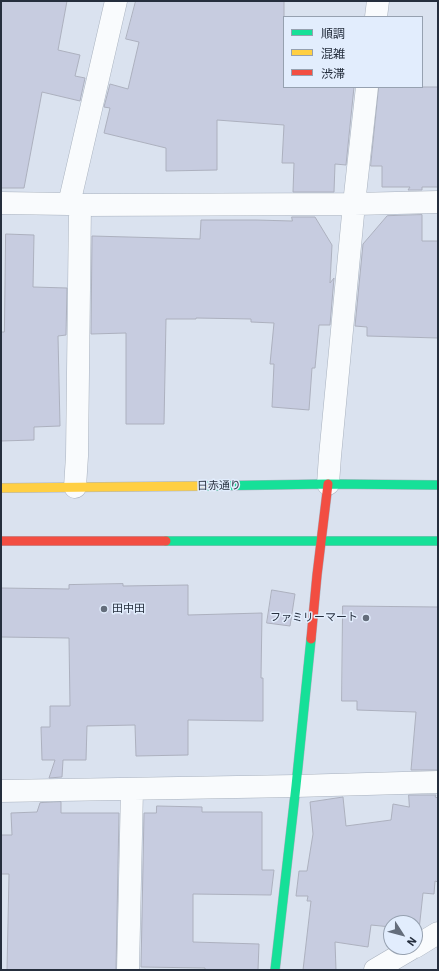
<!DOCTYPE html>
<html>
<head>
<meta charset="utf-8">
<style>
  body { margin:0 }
  #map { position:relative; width:439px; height:971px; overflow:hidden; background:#dae2ef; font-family:"IBM Plex Sans","Noto Sans JP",sans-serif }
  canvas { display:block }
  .frame { position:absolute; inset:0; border:2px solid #252e3d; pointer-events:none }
  .legend { position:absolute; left:283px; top:16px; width:140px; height:72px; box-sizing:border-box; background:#e2edfd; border:1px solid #96a1b0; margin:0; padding:5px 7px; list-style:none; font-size:12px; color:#252e3d }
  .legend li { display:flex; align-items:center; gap:8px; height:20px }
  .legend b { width:20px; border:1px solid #96a1b0 }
  .north { position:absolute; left:383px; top:915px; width:40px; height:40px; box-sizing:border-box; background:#e2edfd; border:1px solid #96a1b0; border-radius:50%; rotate:126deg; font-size:11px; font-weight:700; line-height:16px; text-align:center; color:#252e3d }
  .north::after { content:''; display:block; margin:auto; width:14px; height:18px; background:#646d7b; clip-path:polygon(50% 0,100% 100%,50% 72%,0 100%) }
</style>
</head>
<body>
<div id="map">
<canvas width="439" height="971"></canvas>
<div class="frame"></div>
<ul class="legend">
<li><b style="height:5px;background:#16e098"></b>順調</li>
<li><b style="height:5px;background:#ffcf43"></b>混雑</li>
<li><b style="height:5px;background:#f24e42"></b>渋滞</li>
</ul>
<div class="north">N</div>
</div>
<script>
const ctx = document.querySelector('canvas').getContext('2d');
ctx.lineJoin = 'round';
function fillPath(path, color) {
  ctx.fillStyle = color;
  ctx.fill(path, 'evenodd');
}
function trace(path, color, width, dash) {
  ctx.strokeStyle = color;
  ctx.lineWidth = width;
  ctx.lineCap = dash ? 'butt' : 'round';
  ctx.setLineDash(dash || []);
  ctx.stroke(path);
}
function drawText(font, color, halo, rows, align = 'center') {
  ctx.font = font + ' "IBM Plex Sans","Noto Sans JP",sans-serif';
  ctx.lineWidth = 3;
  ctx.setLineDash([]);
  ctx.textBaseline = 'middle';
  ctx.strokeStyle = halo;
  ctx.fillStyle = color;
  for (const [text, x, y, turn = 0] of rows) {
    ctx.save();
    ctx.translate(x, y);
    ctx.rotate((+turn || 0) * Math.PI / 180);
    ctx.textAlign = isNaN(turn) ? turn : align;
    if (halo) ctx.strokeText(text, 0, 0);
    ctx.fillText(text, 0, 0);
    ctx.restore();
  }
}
const building = new Path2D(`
  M1,1H67L58,50L80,55L75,76L85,78L80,101L42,92L24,188H1Z
  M136,1H284V87H354L346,165L335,164L334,192H293L294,163H282L284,125L217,120V170L166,171V148L104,133L110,108L104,107L110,84L128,89L139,42L126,39Z
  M379,87H438V187H422V190H408L410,187H382V166H371Z
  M422,215V241H438V338L367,336V327L355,326L363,244L387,216Z
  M292,217H315L332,245L330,283L334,278L330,325H319L315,368H312L309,410L272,407L274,364H270L274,323L251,322V319L196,318V319H166L164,424H126V333L91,334L92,236L200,239L201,220H256L292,221Z
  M6,234L34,235L33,287L67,288L66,335L58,336L60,426L34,427V440L1,441V332H4Z
  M123,584V586L188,585V615L262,613L261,678H263V721L188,720V755L136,756L135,725L87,726L86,760H63L62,777L49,778L55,760H42L41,727H50V706H70L69,638L1,637V588L69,589V585Z
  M272,590L295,594L290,626L267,623Z
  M343,606L438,607V770H411L416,712L357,710V701H342Z
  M409,795H436L435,797L438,798V882L435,881L434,894L423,893L419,930H415V923H391V927L371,925L368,947L335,942L336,970H303L311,901H307L308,896H296L299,871H307L313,834L310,802L343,797L346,826L391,820L393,804L409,807Z
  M61,802V813H119L116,970H7L9,874H1V835H12L11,813L37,812L40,803Z
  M157,806L202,807V812H262V870H274L271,895L193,894V942L259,944L258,970H205V968L141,967L144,813H156Z`);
fillPath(building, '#c7cce0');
trace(building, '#acb0be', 1);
const street = new Path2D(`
  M376,17L378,1
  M1,203L69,204L80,205L354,204L438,202
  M69,204L116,1
  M328,484L330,456L354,204L367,87
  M75,487L77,456L80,205
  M1,791L296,786L438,782
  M415,947L438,933
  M128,970L132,789
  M375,970L414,947`);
const fast = new Path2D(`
  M204,486L328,484L438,485
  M166,541H438
  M275,970L296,786L311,639`);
const slow = new Path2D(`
  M1,488L204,486`);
const jam = new Path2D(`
  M1,541H166
  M311,639L317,575L328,484`);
trace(street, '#a8b1be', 23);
trace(fast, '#a8b1be', 10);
trace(slow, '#a8b1be', 10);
trace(jam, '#a8b1be', 10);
trace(street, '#f9fbfd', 22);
trace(fast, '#16e098', 9);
trace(slow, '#ffcf43', 9);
trace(jam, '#f24e42', 9);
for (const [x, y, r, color] of [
  [104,609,4,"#646d7b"],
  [366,618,4,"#646d7b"]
]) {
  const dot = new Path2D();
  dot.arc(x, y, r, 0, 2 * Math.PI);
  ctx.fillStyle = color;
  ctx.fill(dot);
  trace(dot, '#e2edfd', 1.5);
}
drawText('11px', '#252e3d', '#e2edfd', [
  ["日赤通り",219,486,-1]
]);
drawText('11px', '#252e3d', '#e2edfd', [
  ["田中田",112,609],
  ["ファミリーマート",358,618,"right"]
], 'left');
</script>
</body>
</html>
